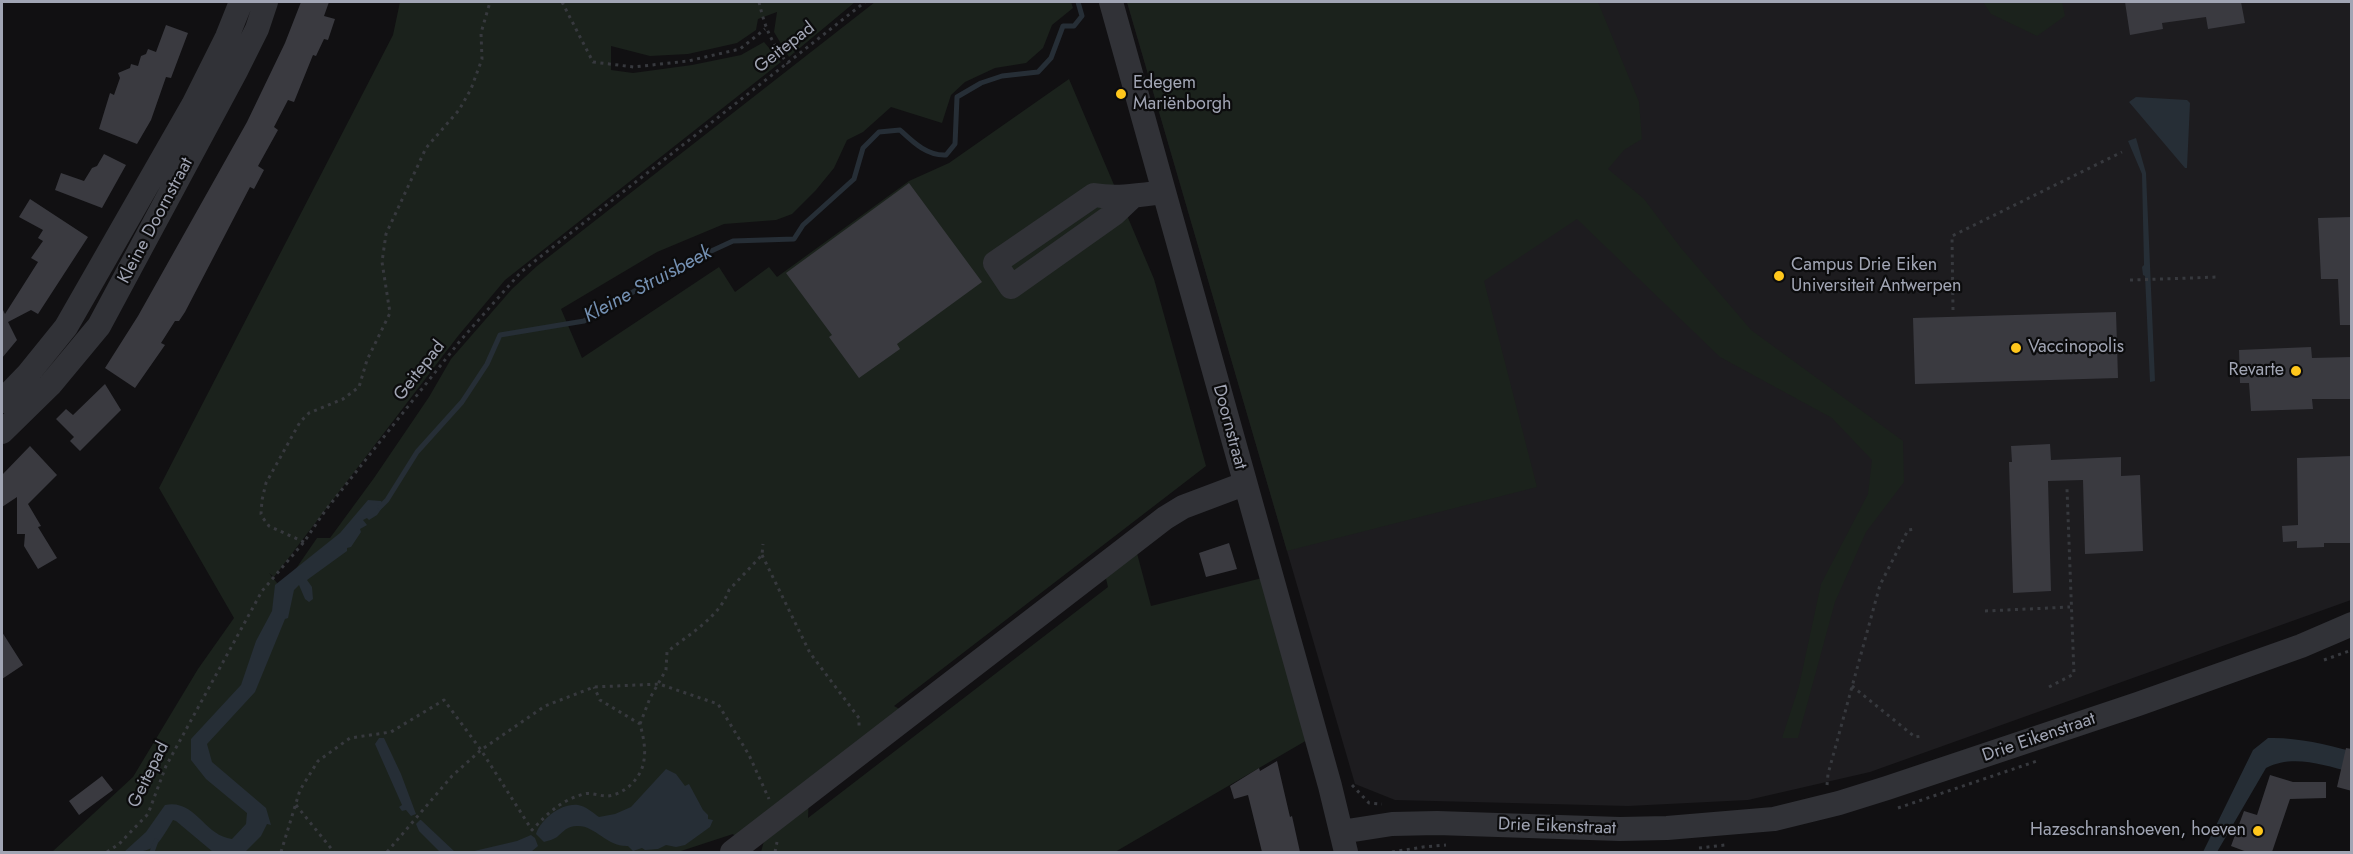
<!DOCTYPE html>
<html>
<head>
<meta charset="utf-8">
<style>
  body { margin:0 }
  #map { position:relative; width:2353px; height:854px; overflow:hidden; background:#111012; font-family:Jost,sans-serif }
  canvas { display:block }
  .frame { position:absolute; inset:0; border:3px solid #a1a5b4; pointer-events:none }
</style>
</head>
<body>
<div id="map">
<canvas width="2353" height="854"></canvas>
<div class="frame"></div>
</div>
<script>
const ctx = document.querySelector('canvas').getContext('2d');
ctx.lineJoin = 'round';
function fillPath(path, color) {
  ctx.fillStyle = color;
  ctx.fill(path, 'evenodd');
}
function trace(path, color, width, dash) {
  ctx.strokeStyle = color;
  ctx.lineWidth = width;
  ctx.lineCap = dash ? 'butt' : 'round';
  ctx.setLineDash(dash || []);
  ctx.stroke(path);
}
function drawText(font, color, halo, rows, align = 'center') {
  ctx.font = font + ' Jost,sans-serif';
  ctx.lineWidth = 4.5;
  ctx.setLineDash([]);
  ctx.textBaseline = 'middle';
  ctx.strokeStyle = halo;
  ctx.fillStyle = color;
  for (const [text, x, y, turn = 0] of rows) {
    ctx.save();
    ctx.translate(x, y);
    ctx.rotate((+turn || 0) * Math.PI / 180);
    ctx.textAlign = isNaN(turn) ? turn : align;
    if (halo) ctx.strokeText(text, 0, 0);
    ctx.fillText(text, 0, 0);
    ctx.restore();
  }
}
fillPath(new Path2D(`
  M1127,2H2351V600L1870,772L1748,800L1628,806L1395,800L1355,784Z`), '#1d1c1f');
fillPath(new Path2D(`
  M400,2H855L789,57L774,32L777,12L758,19L756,30L737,43L688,54L650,56L611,46V70L633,73L692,65L741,55L764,42L781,62L505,280L458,336L274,577L269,573L282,589L317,538H330L374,478L429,397L451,359L512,289L537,266L875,2H1071L1073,8L1052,25L1043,48L1026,63L995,68L965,82L951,95L942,123L891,107L863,132L847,140L834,168L816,190L792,214L776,220L724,224L657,252L561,309L582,358L719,267L735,292L769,267L777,277L909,181L949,163L1069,79L1154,279L1206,466L894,706L910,715L809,794L808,818L1108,587L1103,566L1134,542L1151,606L1270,576L1314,736L1115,852H761L768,826L743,844L733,834L678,852H52L133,777L198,669L234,618L159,488L393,35Z
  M1127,2H1598L1639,102L1642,139L1624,150L1608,169L1644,199L1681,248L1751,330L1903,441L1904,482L1866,532L1835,602L1798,738H1782L1799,686L1821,584L1868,494L1872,460L1832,418L1720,357L1577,219L1484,281L1537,487L1287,551Z
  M1983,2H2062L2065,16L2037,36L1991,14Z`), '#1b221c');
fillPath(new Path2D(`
  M2136,97L2187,100L2190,103L2187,168H2185L2129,102Z
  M2136,138L2146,173L2155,381L2150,382L2145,276L2143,275L2142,267L2144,265L2142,174L2128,141Z
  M368,500L381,501L384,505L377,515L369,520L367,518L363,520L367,525L360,529L361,532L351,547L347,548V551L307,580L312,587L313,599L309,602L305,599L299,585L294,590L288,618L285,619L255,692L207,744L212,762L266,808L271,825L267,824L261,836L245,852H213L176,821L173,820C157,846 156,853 124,852L146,832L165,805C196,799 204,836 232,839L246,824L247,813L206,779L191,760V739L241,685L256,641L272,611L275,585L340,533Z
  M379,738H384L401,774L416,814L411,816L406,810L402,811L399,807L402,805L375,744Z
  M2268,738C2296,737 2324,744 2351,751V772C2323,765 2293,754 2266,768L2217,852H2203L2253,750Z
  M666,769L676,774L685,786L689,784L703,810L708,815V819L713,820L710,827L685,845L676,847L666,845L658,849L645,850L642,848L633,851L628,846C607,847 595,825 577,826C567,826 564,831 557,837C554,839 548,841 544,842L536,834C541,819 561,803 578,805C586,806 593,813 599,817L615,814L631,807Z
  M420,820H421L455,852H440L419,831L416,824Z
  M531,835L535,838L538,846L531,852H470L517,841Z`), '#262e36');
trace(new Path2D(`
  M380,507L387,500L417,452L462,402L487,364L500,335L584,321L670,270L733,241L794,239L803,225L854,179L863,148L879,132L900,130C913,142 927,156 946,155L955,144L957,97L981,83L1002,76L1038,72L1051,58L1063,26H1074L1082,16L1078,2
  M152,852L156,841`), '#262e36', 5);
fillPath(new Path2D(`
  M301,2H329L324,16L335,19L328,40L324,39L316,56L313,55L294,102L288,100L274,127L278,130L258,166L264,170L254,189L250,187L185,312L179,321H175L161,343L165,345L135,388L105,368L138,316L247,122L285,43Z
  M2125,2H2241L2245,23L2208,29L2206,17L2162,23L2163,29L2130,35Z
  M166,25L188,33L171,78L166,77L151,120L137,144L99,129L110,93L114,95L120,78L118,73L130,68L131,64L138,66L141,56L146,54L148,49L156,52Z
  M104,154L126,165L102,208L55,190L61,173L84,181L92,168L97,166Z
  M909,183L982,282L897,344L900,349L859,378L829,337L832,335L786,273Z
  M30,199L88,237L38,314L31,310L8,322L17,340L2,358V308L5,314L38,262L31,258L43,241L38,238L43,230L19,217Z
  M2352,217V325H2340L2338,279H2321L2318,218Z
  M2116,312L2118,378L1915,384L1913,318Z
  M2311,347L2312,358L2352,357V399H2312L2313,409L2251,411L2249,383H2240L2239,350Z
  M105,384L121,410L80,451L70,441L74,437L56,419L66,409L73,415Z
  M2050,444L2051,460L2121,457V476L2140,475L2143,551L2085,554L2083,480L2048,481L2051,591L2013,593L2009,462H2012L2011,446Z
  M30,446L57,475L28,504L41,526L38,527L57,558L38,569L24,546L25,534H17V497L2,507V475Z
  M2352,456V543H2324V547L2297,548V541L2283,542L2282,526L2298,525L2297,458Z
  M1229,543L1237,569L1206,577L1199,553Z
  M2,632L23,665L2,679Z
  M2346,748L2352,749V791L2337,787Z
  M1277,761L1290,817L1292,816L1300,852H1262L1248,795L1234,799L1230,786L1259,768L1260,771Z
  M2270,775L2293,782H2326V798L2290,799L2272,852H2247L2231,846L2244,811L2257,815Z
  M102,776L113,790L79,815L69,801Z`), '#3a3a40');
trace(new Path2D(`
  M562,2L593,62L634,67L688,61L740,49L765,29
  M759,2C765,28 771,42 788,64
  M2130,280L2219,277
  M1953,310L1952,236L2122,152
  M304,542L269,526L263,518L261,514L262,500L266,483L300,422L309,413L343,399L359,387L367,360L390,313L382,262L386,234L426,148L459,110L471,89L482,59L481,33L490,2
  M762,555L810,653L859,718V730
  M1985,611L2070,607
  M2324,660L2352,650
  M1852,686L1915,737L1922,736
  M2049,687L2074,674L2067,489
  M640,724L650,698L666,670L667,652C689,634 719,618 729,590L762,555L763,544
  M1352,785L1369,803L1382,804
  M1827,785L1828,774L1880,585L1908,530L1916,529
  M296,805L334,852
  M1898,808L2040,760
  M1699,848L1725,845
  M107,852L119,844L148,814L166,766L262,591L304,542L325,511L460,341L521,272L865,2
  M281,852L300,790L318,761L350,738L391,732L444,700L481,750L532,830C547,814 561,800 584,794C591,792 599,796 607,796C624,795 642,778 644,760C646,749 643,735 640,724L600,700L594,687
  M387,852L452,776L481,750L545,706L594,687L659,684L718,704L749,755L769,799
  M775,852L777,842
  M1392,852L1423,847L1446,845`), '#37393e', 3, [3, 4.5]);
trace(new Path2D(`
  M1111,2L1330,786L1346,852
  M1133,196L1114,214L1011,287L995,263L1094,195C1117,199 1140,195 1164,192
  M2,401L28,374L66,327L193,105L227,37L241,2
  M2,432L50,385L99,326L237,69L257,29L266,2
  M1341,832L1392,824L1437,823L1620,829L1667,828L1774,819L1839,803L1887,788L2138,704L2301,646L2352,624
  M732,852L1165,518L1183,507L1244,484`), '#313237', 24);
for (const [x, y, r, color] of [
  [1121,94,6,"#ffc71c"],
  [1779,276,6,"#ffc71c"],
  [2016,348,6,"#ffc71c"],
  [2296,371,6,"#ffc71c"],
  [2258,831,6,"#ffc71c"]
]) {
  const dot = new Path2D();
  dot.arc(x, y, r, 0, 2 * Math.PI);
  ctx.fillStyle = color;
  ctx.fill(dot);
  trace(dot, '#0c0c0d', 2);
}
drawText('18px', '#a1a5b4', '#0c0c0d', [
  ["Geitepad",785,48,-38],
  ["Kleine Doornstraat",156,221,-62],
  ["Geitepad",420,371,-52],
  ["Doornstraat",1229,427,75],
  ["Drie Eikenstraat",2039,738,-19],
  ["Geitepad",149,775,-64],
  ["Drie Eikenstraat",1557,827,2]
]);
drawText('18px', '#a1a5b4', '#0c0c0d', [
  ["Edegem",1133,84],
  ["Mariënborgh",1133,105],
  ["Campus Drie Eiken",1791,266],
  ["Universiteit Antwerpen",1791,287],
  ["Vaccinopolis",2028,348],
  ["Revarte",2284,371,"right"],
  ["Hazeschranshoeven, hoeven",2246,831,"right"]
], 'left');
drawText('italic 20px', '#7490b2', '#0c0c0d', [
  ["Kleine Struisbeek",648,285,-28]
]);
</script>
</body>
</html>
